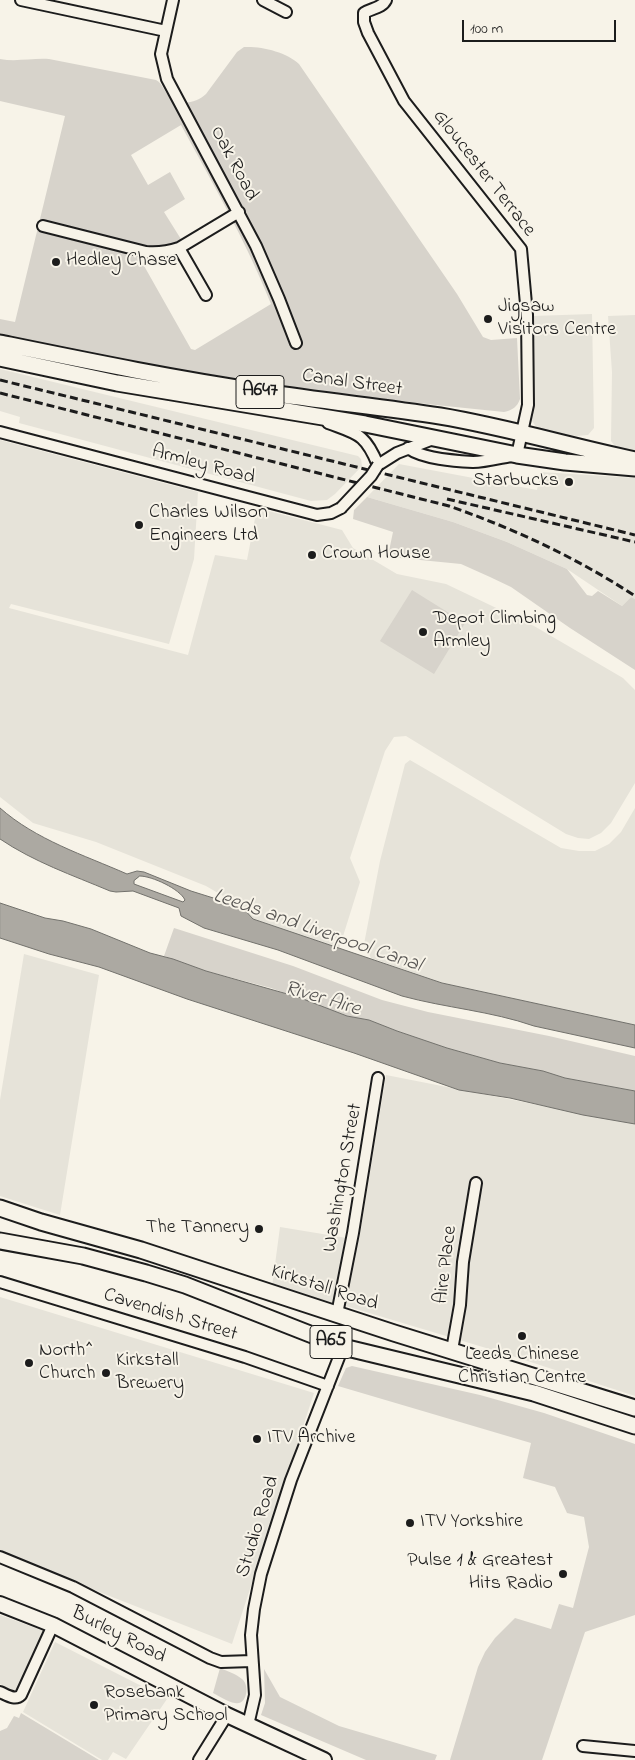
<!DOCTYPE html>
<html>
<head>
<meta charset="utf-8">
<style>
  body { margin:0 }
  #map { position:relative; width:635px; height:1760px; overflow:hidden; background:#f7f3e8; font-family:"Indie Flower",sans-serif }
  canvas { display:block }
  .scale { position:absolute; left:462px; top:20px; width:154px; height:22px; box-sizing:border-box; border:2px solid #1c1c1c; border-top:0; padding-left:6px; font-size:15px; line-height:18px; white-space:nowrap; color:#1c1c1c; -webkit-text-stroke:4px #f7f3e8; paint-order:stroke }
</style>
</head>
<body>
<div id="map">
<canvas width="635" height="1760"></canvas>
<div class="scale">100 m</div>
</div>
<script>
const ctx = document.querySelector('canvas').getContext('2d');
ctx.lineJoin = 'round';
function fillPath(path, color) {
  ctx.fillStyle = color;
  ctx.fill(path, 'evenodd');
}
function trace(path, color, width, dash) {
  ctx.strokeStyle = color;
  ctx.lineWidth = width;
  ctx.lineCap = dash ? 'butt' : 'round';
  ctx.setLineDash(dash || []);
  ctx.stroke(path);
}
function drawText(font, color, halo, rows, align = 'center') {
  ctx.font = font + ' "Indie Flower",sans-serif';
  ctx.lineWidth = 4;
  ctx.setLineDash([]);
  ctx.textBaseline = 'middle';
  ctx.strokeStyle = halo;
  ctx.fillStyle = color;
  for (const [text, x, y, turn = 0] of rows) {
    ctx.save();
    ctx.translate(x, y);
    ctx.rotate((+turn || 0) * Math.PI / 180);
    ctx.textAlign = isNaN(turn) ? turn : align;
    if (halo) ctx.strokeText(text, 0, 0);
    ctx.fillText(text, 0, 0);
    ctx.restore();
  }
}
fillPath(new Path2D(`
  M592,314L594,428L588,435L577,436L552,433L537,428L532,421L531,410V335L533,316Z
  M635,315V457L620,452L611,441L612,372L608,316Z
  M0,369L358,456L361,459L362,466L335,494L327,500L311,501L19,423L20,417L0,411Z
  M0,440L198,492L194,559L169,644L11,604L9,608L188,655L215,555L247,560L257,508L342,530L353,548L397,574L446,584L534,626L623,678L635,690V783L611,823L601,833L589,839L578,838L566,834L406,736L394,737L385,751L350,858L360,882L339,949L253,919L242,907L206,886L96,842L33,823L0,797Z
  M399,464L537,490L541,472L635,478V599L631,597L622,606L567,569L507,542L453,522L367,497Z
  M410,760L561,848L579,851H595L609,844L621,832L635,808V1025L443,983L371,958L364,944L380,861L405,764Z
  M24,954L99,975L60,1215L0,1196V1100Z
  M386,1075L635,1124V1396L506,1354L346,1306L272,1287L280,1227L359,1240Z
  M0,1297L314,1393L232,1644L0,1553Z
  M0,1615L44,1631L16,1692L0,1684Z
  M55,1642L167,1699L126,1759L113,1752L108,1760H102L23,1712Z`), '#e6e3d9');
fillPath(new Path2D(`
  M244,47C261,46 287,52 299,64L457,294L483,337L491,340L517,338L520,399C517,407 513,410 504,412C335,396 167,370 0,337V319L15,322L65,116L0,101V59C16,62 32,58 49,59L156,80C163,84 163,90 169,96C178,107 197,103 206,94L237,52ZM181,125C213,184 246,241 271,304L195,350L191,349L143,264L172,260L189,252L164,212L185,199L170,172L148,185L131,155Z
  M367,497L453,522L507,542L567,569L587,595L592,596L598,591L622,606L631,597L635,599V670L570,628L511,587L490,577L461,564L400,558L389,551L393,532L353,519L354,510Z
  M412,590L465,623L434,674L380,641Z
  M174,928L293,966L382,1000L428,1012L549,1036L635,1056V1091L565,1078L543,1071L500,1063L447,1048L397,1031L369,1020L347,1016L271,988L206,971L164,956Z
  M352,1366L480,1395L544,1413L635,1444V1615L585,1632L542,1760H450L478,1667L485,1652L495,1638L515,1618L551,1629L559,1604L573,1608L589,1547L584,1517L567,1513L555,1487L523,1478L531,1443L338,1386L346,1368Z
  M220,1668C227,1671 236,1674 242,1679C250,1685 247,1706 235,1703C228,1702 219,1696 213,1693Z
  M264,1669L280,1697L339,1726L437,1755L435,1760H366L261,1715L265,1703Z
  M21,1713L99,1760H0V1731L7,1728L14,1716L19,1718Z`), '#d7d3cb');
const water = new Path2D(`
  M0,808C36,840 84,855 127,874L137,871L144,872L191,891L242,907L253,919L442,983L635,1025V1048L534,1026C491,1011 446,1008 402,996L278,950L204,928L181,916L179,908L133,891L116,892L110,891C72,875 34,862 0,839ZM140,876C152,876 180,889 185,900L183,902L134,884V881Z
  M0,903L45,918L63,921L91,929L150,953L173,959L206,971L298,997L347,1016L369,1020L397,1031L447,1048L500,1063L543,1071L565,1078L635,1091V1124L583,1115L510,1098L459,1090L354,1053L187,999L99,967L49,954L0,938Z`);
fillPath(water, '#aca9a2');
trace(water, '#72716c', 1);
const street = new Path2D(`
  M21,0L166,31
  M173,0L161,54L167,79L256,246L279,299L296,343
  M263,0L286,12
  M386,0C382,8 372,8 364,13V22L368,33L404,101L521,249L527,315L528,405L517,455C503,457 487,462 473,462C455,461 423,459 408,448
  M43,226L146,252C158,253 167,252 179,248L239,212
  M179,248L206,295
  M328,423C357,434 365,433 378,465L397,453L433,439
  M0,432L317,515L331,513L341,508
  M0,1282L245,1357L328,1386
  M337,1314L353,1233L378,1078
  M452,1350L460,1305L463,1262L476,1183
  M0,1557L73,1587L210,1658L221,1662L252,1661
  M0,1692C7,1695 15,1701 21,1695L53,1625
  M248,1725L255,1695L251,1635L254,1609L261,1574L291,1480L343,1347
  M583,1746L635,1751
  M199,1760L227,1715`);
const secondary = new Path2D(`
  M0,1604L53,1625L227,1715L324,1760`);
const primary = new Path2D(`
  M0,343C88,361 175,379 264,392C322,401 381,407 440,416C506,427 569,446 635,460
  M0,358L117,383L365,424L517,455L565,462L635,468
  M0,1208L41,1222L141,1250L394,1333L635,1408
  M0,1241L83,1256L146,1273L185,1285L343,1347L534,1393L635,1426`);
trace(street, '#1c1c1c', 14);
trace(secondary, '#1c1c1c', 18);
trace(primary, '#1c1c1c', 19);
trace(street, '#f7f3e8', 10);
trace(secondary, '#f7f3e8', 14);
trace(primary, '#f7f3e8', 15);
trace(new Path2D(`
  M0,380L635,535
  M0,393L449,506C515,529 577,558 635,596
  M447,499L635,542`), '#1c1c1c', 3, [8, 4]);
const streetBridge = new Path2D(`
  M341,508L371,476L378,465`);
trace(streetBridge, '#1c1c1c', 14, []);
trace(streetBridge, '#f7f3e8', 10);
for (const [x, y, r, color] of [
  [56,262,5,"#1c1c1c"],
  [488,319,5,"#1c1c1c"],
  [569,482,5,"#1c1c1c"],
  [139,525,5,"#1c1c1c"],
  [312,555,5,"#1c1c1c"],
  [423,632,5,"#1c1c1c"],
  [259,1229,5,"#1c1c1c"],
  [522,1336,5,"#1c1c1c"],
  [29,1363,5,"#1c1c1c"],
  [106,1373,5,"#1c1c1c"],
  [257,1439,5,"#1c1c1c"],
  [410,1523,5,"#1c1c1c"],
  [563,1574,5,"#1c1c1c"],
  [94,1705,5,"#1c1c1c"]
]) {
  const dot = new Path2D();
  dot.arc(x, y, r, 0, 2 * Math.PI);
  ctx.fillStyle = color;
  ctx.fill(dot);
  trace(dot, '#f7f3e8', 2);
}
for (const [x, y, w] of [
  [260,392,48],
  [331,1342,42]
]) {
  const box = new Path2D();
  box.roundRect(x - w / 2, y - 16.5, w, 33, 4);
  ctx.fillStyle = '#f7f3e8';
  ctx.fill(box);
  trace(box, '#1c1c1c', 1);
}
drawText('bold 19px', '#1c1c1c', null, [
  ["A647",260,392],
  ["A65",331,1342]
]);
drawText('20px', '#1c1c1c', '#f7f3e8', [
  ["Oak Road",233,164,62],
  ["Gloucester Terrace",483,174,52],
  ["Canal Street",352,384,8],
  ["Armley Road",203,466,15],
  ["Washington Street",344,1178,-80],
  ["Aire Place",447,1265,-83],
  ["Kirkstall Road",324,1289,18],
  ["Cavendish Street",170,1316,17],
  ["Studio Road",259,1527,-73],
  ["Burley Road",118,1636,27]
]);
drawText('20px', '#1c1c1c', '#f7f3e8', [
  ["Hedley Chase",66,262],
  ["Jigsaw",498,308],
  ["Visitors Centre",498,331],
  ["Starbucks",559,482,"right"],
  ["Charles Wilson",149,514],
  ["Engineers Ltd",149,537],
  ["Crown House",322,555],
  ["Depot Climbing",433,620],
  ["Armley",433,643],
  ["The Tannery",249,1229,"right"],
  ["North^",39,1352],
  ["Church",39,1375],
  ["Leeds Chinese",522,1356,"center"],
  ["Christian Centre",522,1379,"center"],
  ["Kirkstall",116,1362],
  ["Brewery",116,1385],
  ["ITV Archive",267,1439],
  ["ITV Yorkshire",420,1523],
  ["Pulse 1 & Greatest",553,1562,"right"],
  ["Hits Radio",553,1585,"right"],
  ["Rosebank",104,1694],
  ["Primary School",104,1717]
], 'left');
drawText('italic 21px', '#565452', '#f7f3e8', [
  ["Leeds and Liverpool Canal",317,932,19],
  ["River Aire",322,1000,17]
]);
</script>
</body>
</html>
